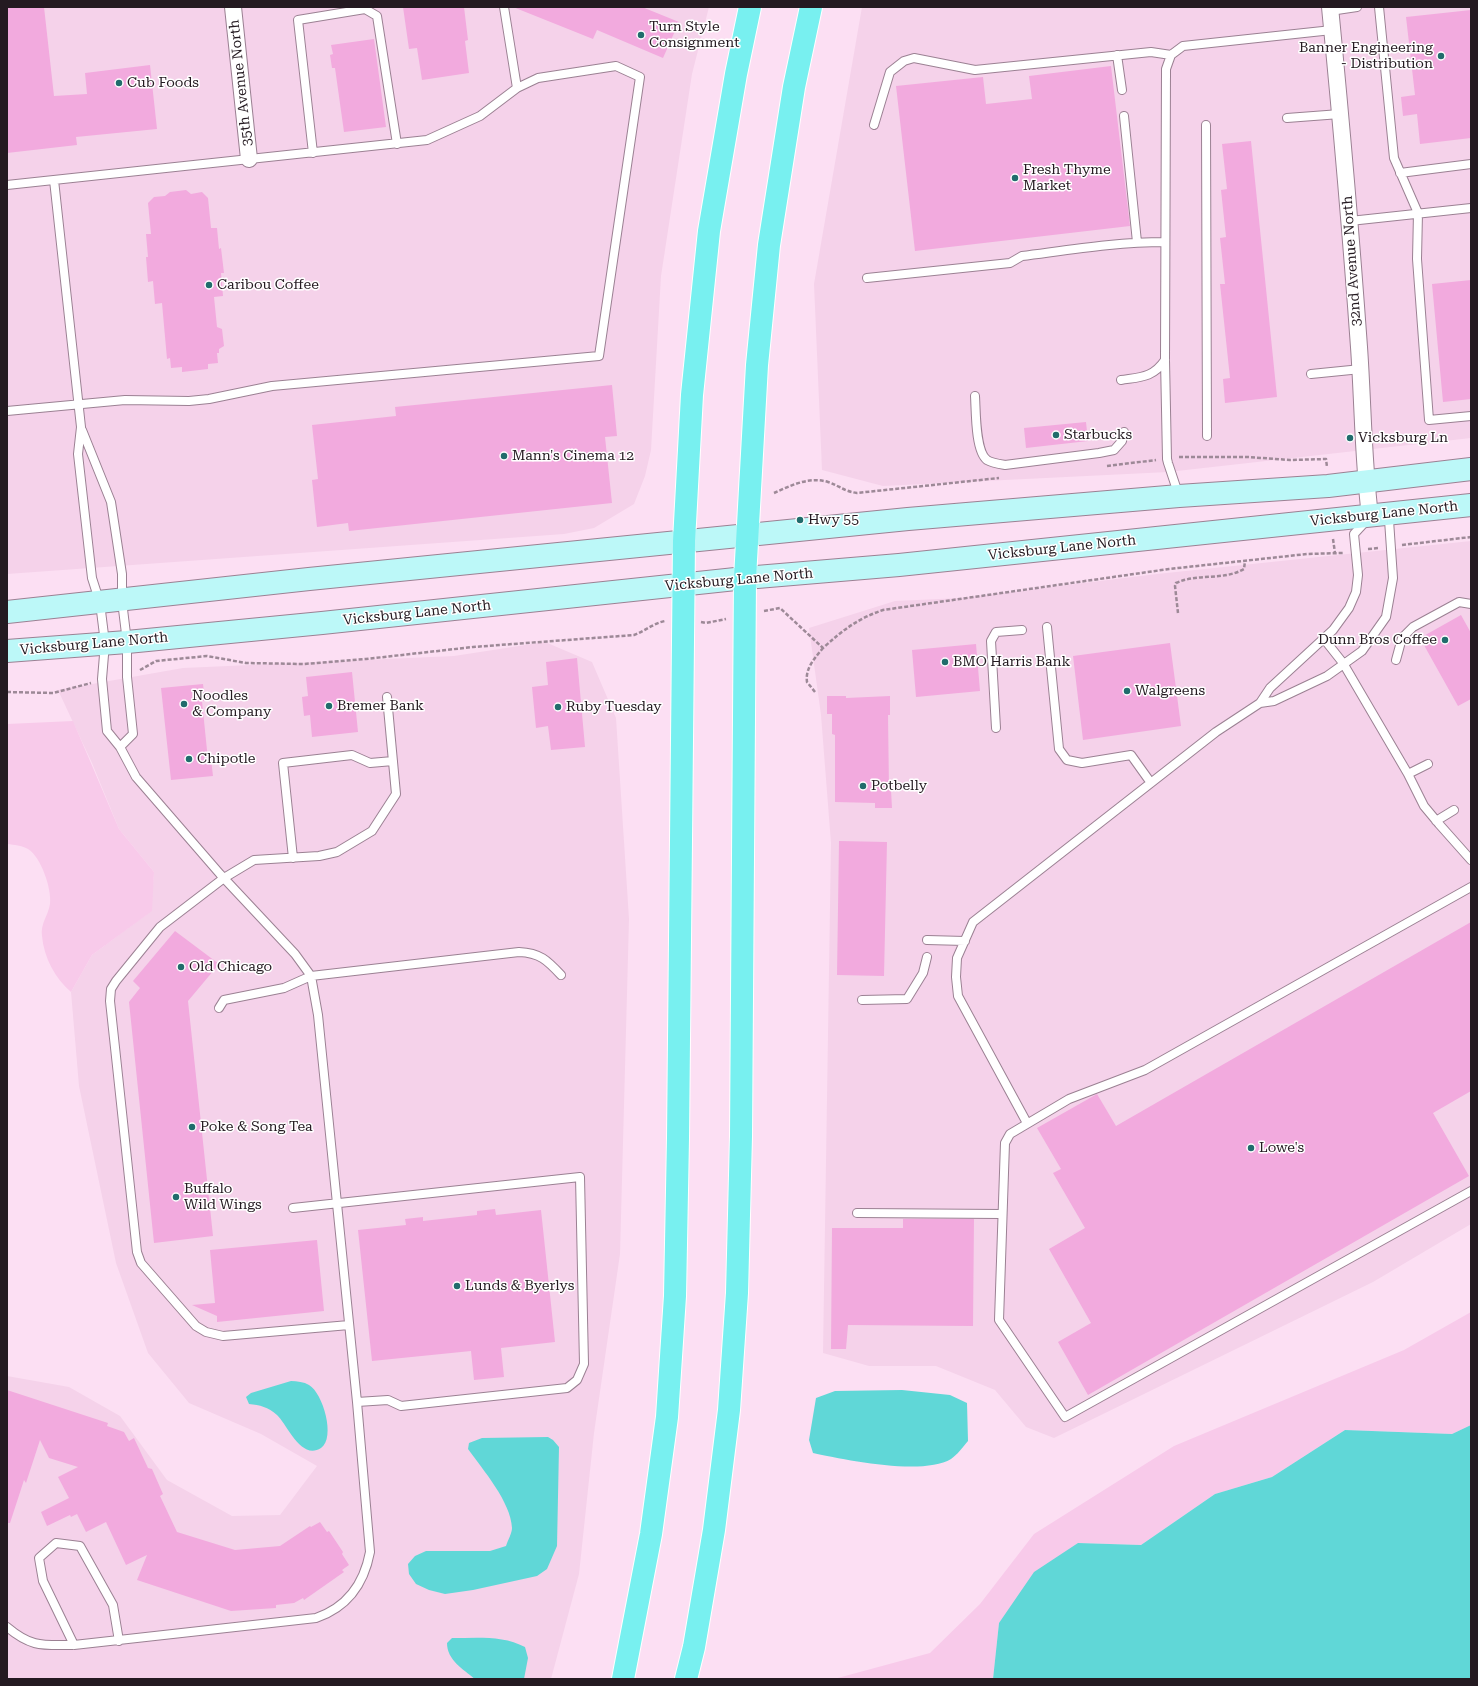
<!DOCTYPE html>
<html>
<head>
<meta charset="utf-8">
<style>
  body { margin:0 }
  #map { position:relative; width:1478px; height:1686px; overflow:hidden; background:#fcdff3; font-family:"Roboto Serif",serif }
  canvas { display:block }
  .frame { position:absolute; inset:0; border:8px solid #241a21; pointer-events:none }
</style>
</head>
<body>
<div id="map">
<canvas width="1478" height="1686"></canvas>
<div class="frame"></div>
</div>
<script>
const ctx = document.querySelector('canvas').getContext('2d');
ctx.lineJoin = 'round';
function fillPath(path, color) {
  ctx.fillStyle = color;
  ctx.fill(path, 'evenodd');
}
function trace(path, color, width, dash) {
  ctx.strokeStyle = color;
  ctx.lineWidth = width;
  ctx.lineCap = dash ? 'butt' : 'round';
  ctx.setLineDash(dash || []);
  ctx.stroke(path);
}
function drawText(font, color, halo, rows, align = 'center') {
  ctx.font = font + ' "Roboto Serif",serif';
  ctx.lineWidth = 3;
  ctx.setLineDash([]);
  ctx.textBaseline = 'middle';
  ctx.strokeStyle = halo;
  ctx.fillStyle = color;
  for (const [text, x, y, turn = 0] of rows) {
    ctx.save();
    ctx.translate(x, y);
    ctx.rotate((+turn || 0) * Math.PI / 180);
    ctx.textAlign = isNaN(turn) ? turn : align;
    if (halo) ctx.strokeText(text, 0, 0);
    ctx.fillText(text, 0, 0);
    ctx.restore();
  }
}
fillPath(new Path2D(`
  M7,7H709L692,74L661,276L651,450L645,476L634,504L594,528L564,534L7,574Z
  M862,7H1471V438L1168,472L883,486L822,470L814,284Z
  M1471,541V1224L1373,1282L1054,1438L1026,1427L995,1390L936,1366H869L823,1353L831,843L821,715L809,628L895,601L961,598L1157,574Z
  M545,642L592,662L616,718L629,919L620,1254L594,1433L579,1574L551,1679H7V1376L69,1387L120,1416L167,1480L232,1516L280,1515L317,1466L261,1434L189,1403L148,1353L116,1263L79,1086L71,992L92,955L151,911L154,872L119,829L92,763L58,690L183,668L454,656Z`), '#f5d2ea');
fillPath(new Path2D(`
  M73,721L119,829L154,872L152,911L92,955L71,992C55,978 44,958 42,936C40,924 48,916 50,904C52,889 41,857 28,849C21,845 15,845 7,844V724Z
  M1471,1312V1425L1452,1434L1345,1430L1272,1477L1215,1494L1141,1545L1078,1543L999,1623L993,1679H834L930,1653L980,1604L1034,1534L1174,1446L1404,1350Z`), '#f8caea');
fillPath(new Path2D(`
  M291,1381C297,1381 304,1382 309,1385C323,1393 336,1438 321,1448C301,1461 287,1424 277,1415C268,1407 260,1405 249,1404L246,1397L251,1393Z
  M902,1390L950,1395L967,1403L968,1441C963,1447 957,1455 951,1459C923,1476 845,1460 813,1453L809,1440L816,1398L835,1391Z
  M1471,1425V1679H993L999,1623L1034,1572L1078,1543L1141,1545L1215,1494L1272,1477L1345,1430L1452,1434Z
  M548,1437L553,1440L559,1447L557,1546L547,1569L537,1576L473,1590L445,1594L429,1590L416,1584L409,1574L408,1564L415,1556L426,1551H490L506,1546C508,1540 512,1533 512,1528C511,1502 483,1470 468,1449L469,1443L482,1438Z
  M452,1638C476,1638 503,1635 525,1647L528,1658L524,1679H475C463,1669 447,1660 447,1643Z`), '#60d7d7');
fillPath(new Path2D(`
  M7,7H44L54,96L87,94L85,73L150,65L157,129L76,137L77,145L7,153Z
  M403,7H464L468,40L465,41L469,73L422,80L417,48L409,49Z
  M513,7H642L679,22L663,58L597,30L593,39Z
  M1471,10V138L1420,144L1417,114L1403,116L1401,97L1415,95L1406,17Z
  M374,39L386,127L344,132L335,68H332L330,55L333,54L331,45Z
  M1111,66L1130,226L915,251L896,86L983,77L986,104L1032,99L1029,76Z
  M1251,141L1277,397L1225,403L1223,379L1230,378L1220,284H1225L1220,238L1226,237L1221,190L1227,189L1222,144Z
  M186,190L191,194L202,192L208,198L211,228H217L219,249L221,248L224,273H221L223,296L214,297L217,327L222,329L224,346L219,349V353H217L218,363L208,364V369L182,372V367L171,368L170,358L167,359L162,303L155,304L153,281L148,282L146,257H148L146,234H151L148,203L154,197L165,196L170,192Z
  M1471,280V399L1443,402L1432,284Z
  M612,385L617,436L605,437L612,503L349,531L348,523L317,527L312,480L318,479L312,425L396,416L395,407Z
  M1086,422L1088,441L1026,448L1024,428Z
  M1461,615L1471,633V699L1458,706L1420,638Z
  M1170,643L1181,726L1083,740L1073,656Z
  M976,644L980,691L916,697L912,650Z
  M577,658L585,747L551,750L548,726L536,728L532,687L548,685L546,662Z
  M352,672L358,732L312,737L310,715L304,716L302,697L308,696L306,677Z
  M203,684L205,701H202L208,760L211,759L213,776L171,780L161,688Z
  M827,696H846V698L890,696V715H888L889,790H891L892,808H875V803L835,802V735L832,734V714H827Z
  M839,841L887,842L884,976L837,975Z
  M1471,922V1091L1433,1113L1469,1176L1088,1395L1058,1342L1091,1323L1049,1249L1085,1228L1053,1173L1061,1169L1037,1128L1097,1094L1116,1126Z
  M175,931L219,964L188,1001L213,1236L154,1243L129,1002L140,988L133,981Z
  M495,1209L496,1215L541,1210L555,1342L501,1348L504,1377L474,1380L471,1351L372,1361L358,1230L406,1225L405,1219L423,1217V1221L477,1215V1211Z
  M903,1219H974L973,1326L848,1325L846,1349H831L832,1228H903Z
  M317,1240L324,1311L217,1322V1316L192,1305L215,1303L210,1250Z
  M7,1390L108,1423L107,1426L124,1432L129,1441L134,1438L148,1468L152,1469L163,1494L160,1496L177,1532L235,1550L280,1546L310,1526L311,1527L320,1522L327,1532L329,1531L343,1552L342,1554L349,1565L342,1570L344,1572L304,1600L303,1598L294,1603L276,1605V1608L231,1611L137,1580L147,1555L126,1565L106,1522L86,1532L77,1514L71,1517L70,1515L47,1526L41,1512L69,1498L58,1477L78,1467L49,1458L40,1440L26,1483L24,1480L10,1523H7Z`), '#f2aade');
const lane = new Path2D(`
  M365,7V9L377,16L397,144
  M1379,7L1394,158L1418,213L1417,259L1429,420L1471,416
  M1330,11L1357,7
  M1117,55L1122,90
  M1124,116L1137,242
  M1287,118L1340,114
  M874,125L890,72L904,61L914,58L975,70L1151,52L1171,55
  M1206,125L1207,436
  M313,153L298,20L365,9
  M1400,173L1471,164
  M7,185L427,140L480,116L517,88
  M1350,221L1471,208
  M867,278L1010,263L1022,256C1069,250 1117,242 1165,242
  M1311,374L1361,369
  M1121,380C1140,377 1153,378 1165,360
  M975,396C976,410 975,451 987,460C992,463 999,464 1005,465L1099,453L1114,450L1122,441L1124,432
  M7,411L125,400L189,401L209,399L272,386L599,356L640,77L616,66L538,78L517,88L504,7
  M82,430L111,502L122,574V601L127,642V677L133,734L120,747
  M1179,496L1168,463L1167,459L1165,360L1166,69L1171,55L1183,46L1332,30
  M1047,627L1059,749L1067,760L1082,763L1131,755L1151,783
  M1324,639L1343,663L1408,774L1424,806L1439,824L1471,860
  M1396,660L1402,638L1413,627L1459,602L1471,604
  M1260,703L1274,701L1327,676L1362,651L1386,617L1393,578L1389,520L1384,519
  M996,728L991,641L996,632L1022,630
  M1408,774L1428,764
  M1436,821L1454,810
  M293,858L283,763L352,755L370,763L393,761
  M1471,887L1145,1070L1069,1099L1010,1134L1005,1143L999,1320L1065,1417L1471,1191
  M927,940L965,941
  M862,1000L907,999L923,973L927,957
  M219,1008L224,1000L284,988L311,976L519,952C540,953 547,960 561,975
  M1027,1123L958,996L956,977L957,958L973,922L1216,732L1260,703L1270,688L1333,630L1349,608L1356,592L1358,575L1354,534L1366,521
  M293,1208L580,1177L584,1364L577,1380L567,1388L401,1406L388,1400L357,1402
  M857,1213L1002,1214
  M349,1325L223,1336L206,1332L196,1326L141,1263L137,1252L110,1001L111,989L116,981L160,927L224,878L254,860L319,856L337,852L372,831L396,794L387,697
  M7,1627C32,1648 43,1645 74,1645L316,1618C348,1607 364,1584 370,1552L357,1402L318,1015L311,976L295,954L220,874L136,777L120,747L107,731L102,679L105,643L100,603L92,578L78,454L81,427L54,180
  M74,1645L43,1581L39,1558L56,1543L80,1546L113,1605L119,1641`);
const street = new Path2D(`
  M233,7L249,159
  M1330,7C1341,120 1351,234 1359,347C1363,404 1363,460 1370,516`);
const secondary = new Path2D(`
  M7,612L309,579L908,519L1179,496L1328,486L1471,469
  M7,651L127,642L322,623L745,578L899,565L1471,505`);
const primary = new Path2D(`
  M623,1679L651,1534L667,1417L675,1296L678,1138L684,541L692,395L709,231L736,74L750,7
  M686,1679L694,1647L714,1530L729,1410L737,1293L741,1136L745,578L757,365L769,245L794,87L811,7`);
trace(lane, '#9b8193', 10);
trace(street, '#9b8193', 18);
trace(secondary, '#9b8193', 24);
trace(primary, '#fff', 24);
trace(new Path2D(`
  M1179,457H1248L1290,460L1326,459L1327,467
  M1107,466L1156,460
  M774,493C790,486 809,476 828,482C840,486 843,491 857,493L999,478
  M1333,539L1335,553
  M1402,545L1471,537
  M1368,549L1379,548
  M764,611L780,608L823,648C843,630 857,619 883,610L1169,569L1307,554L1343,553
  M1178,613L1175,586L1176,583C1198,573 1223,581 1244,569L1245,561
  M701,622L706,623L726,619
  M140,670L156,661L207,656L246,663L304,664L366,659L473,647L634,635C645,631 654,623 665,621
  M7,692L53,693L91,683
  M815,692L807,682C805,668 815,658 823,648`), '#9d8997', 2.5, [4, 2]);
trace(lane, '#fff', 8);
trace(street, '#fff', 16);
trace(secondary, '#bcf8f8', 22);
trace(primary, '#78f0f0', 22);
for (const [x, y, r, color] of [
  [641,35,4,"#206c6c"],
  [1441,56,4,"#206c6c"],
  [119,83,4,"#206c6c"],
  [1015,178,4,"#206c6c"],
  [209,285,4,"#206c6c"],
  [1056,435,4,"#206c6c"],
  [1350,438,4,"#206c6c"],
  [504,456,4,"#206c6c"],
  [800,520,4,"#206c6c"],
  [1445,640,4,"#206c6c"],
  [945,662,4,"#206c6c"],
  [1127,691,4,"#206c6c"],
  [184,704,4,"#206c6c"],
  [329,706,4,"#206c6c"],
  [558,707,4,"#206c6c"],
  [189,759,4,"#206c6c"],
  [863,786,4,"#206c6c"],
  [181,967,4,"#206c6c"],
  [192,1127,4,"#206c6c"],
  [1251,1148,4,"#206c6c"],
  [176,1197,4,"#206c6c"],
  [457,1286,4,"#206c6c"]
]) {
  const dot = new Path2D();
  dot.arc(x, y, r, 0, 2 * Math.PI);
  ctx.fillStyle = color;
  ctx.fill(dot);
  trace(dot, '#fff', 1.5);
}
drawText('14px', '#241a21', '#fff', [
  ["Turn Style",649,27],
  ["Consignment",649,43],
  ["Banner Engineering",1433,48,"right"],
  ["- Distribution",1433,64,"right"],
  ["Cub Foods",127,83],
  ["Fresh Thyme",1023,170],
  ["Market",1023,186],
  ["Caribou Coffee",217,285],
  ["Starbucks",1064,435],
  ["Vicksburg Ln",1358,438],
  ["Mann's Cinema 12",512,456],
  ["Hwy 55",808,520],
  ["Dunn Bros Coffee",1437,640,"right"],
  ["BMO Harris Bank",953,662],
  ["Walgreens",1135,691],
  ["Noodles",192,696],
  ["& Company",192,712],
  ["Bremer Bank",337,706],
  ["Ruby Tuesday",566,707],
  ["Chipotle",197,759],
  ["Potbelly",871,786],
  ["Old Chicago",189,967],
  ["Poke & Song Tea",200,1127],
  ["Lowe's",1259,1148],
  ["Buffalo",184,1189],
  ["Wild Wings",184,1205],
  ["Lunds & Byerlys",465,1286]
], 'left');
drawText('14px', '#241a21', '#fff', [
  ["35th Avenue North",241,83,-96],
  ["32nd Avenue North",1352,261,-94],
  ["Vicksburg Lane North",1384,514,-6],
  ["Vicksburg Lane North",1062,548,-6],
  ["Vicksburg Lane North",739,580,-5],
  ["Vicksburg Lane North",417,613,-6],
  ["Vicksburg Lane North",94,644,-5]
]);
</script>
</body>
</html>
